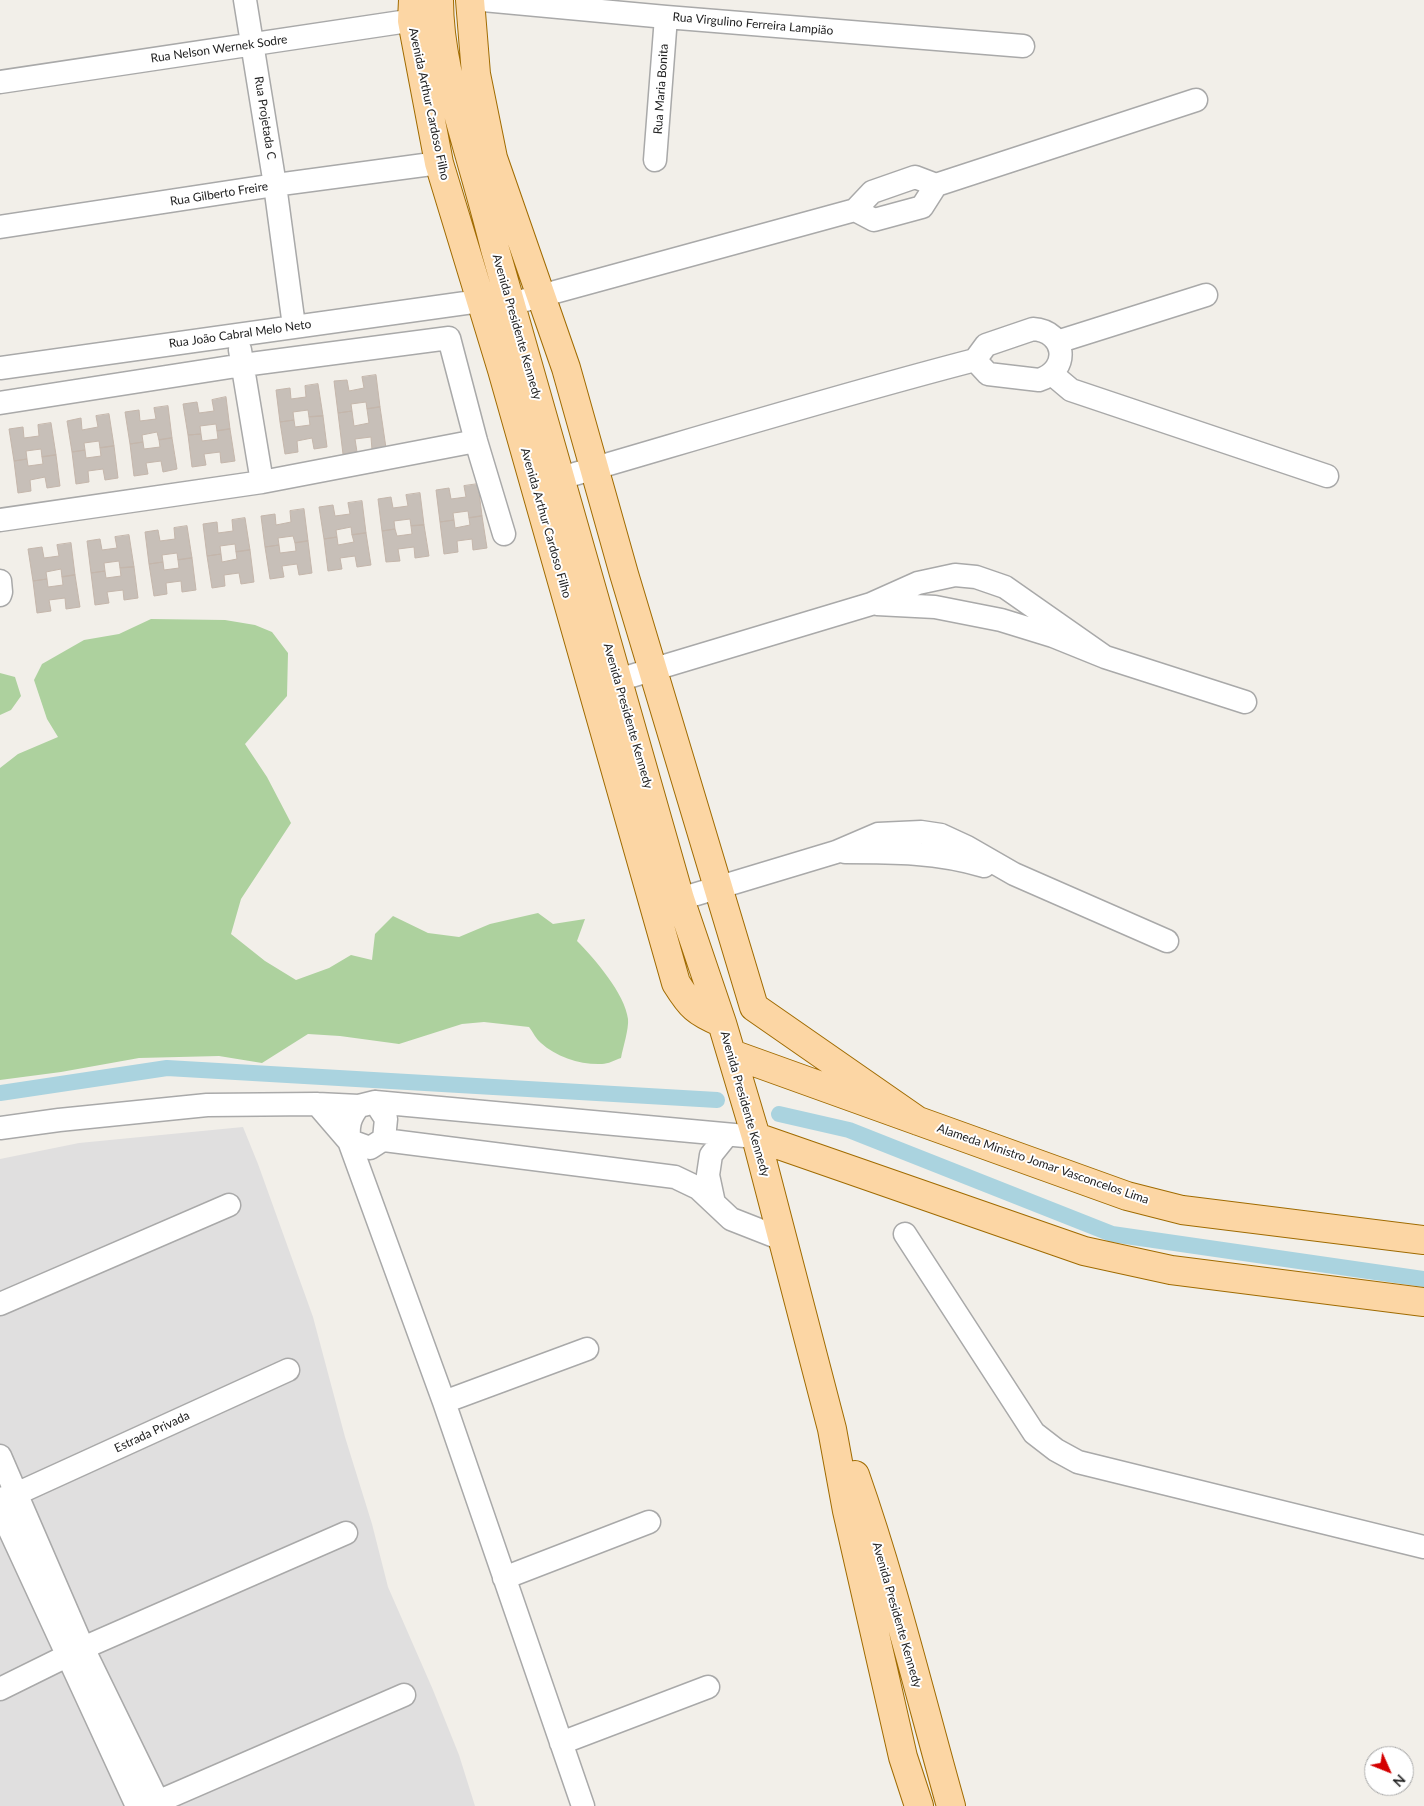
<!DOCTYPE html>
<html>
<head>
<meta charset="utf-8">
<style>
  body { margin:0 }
  #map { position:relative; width:1424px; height:1806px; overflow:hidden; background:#f2efe9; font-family:Lato,sans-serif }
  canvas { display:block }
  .north { position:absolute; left:1364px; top:1746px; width:50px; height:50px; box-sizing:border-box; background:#fff; border:1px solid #a7a7a7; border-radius:50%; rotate:134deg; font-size:14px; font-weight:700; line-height:20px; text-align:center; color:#222 }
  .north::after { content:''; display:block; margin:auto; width:18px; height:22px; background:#d40000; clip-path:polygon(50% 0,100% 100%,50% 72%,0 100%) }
</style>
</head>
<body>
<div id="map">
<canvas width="1424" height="1806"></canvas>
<div class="north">N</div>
</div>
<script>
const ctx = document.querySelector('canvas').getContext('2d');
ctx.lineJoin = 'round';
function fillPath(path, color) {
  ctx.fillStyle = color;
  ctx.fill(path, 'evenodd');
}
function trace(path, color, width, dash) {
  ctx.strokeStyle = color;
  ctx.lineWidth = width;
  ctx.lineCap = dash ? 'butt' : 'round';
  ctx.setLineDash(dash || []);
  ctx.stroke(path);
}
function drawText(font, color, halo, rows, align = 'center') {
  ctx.font = font + ' Lato,sans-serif';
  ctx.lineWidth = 4;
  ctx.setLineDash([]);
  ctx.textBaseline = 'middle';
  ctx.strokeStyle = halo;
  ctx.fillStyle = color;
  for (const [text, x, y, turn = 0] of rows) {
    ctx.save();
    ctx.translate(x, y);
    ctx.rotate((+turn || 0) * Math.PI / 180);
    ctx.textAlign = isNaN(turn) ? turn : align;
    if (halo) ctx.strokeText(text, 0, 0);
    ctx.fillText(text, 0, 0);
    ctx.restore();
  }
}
fillPath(new Path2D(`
  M243,1127L258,1164L313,1317L345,1437L372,1524L388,1587L433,1690L459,1755L475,1806H0V1159L79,1143Z`), '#e0dfdf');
fillPath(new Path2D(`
  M151,619L225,620L255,625L272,632L288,653L287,696L245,744L267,777L291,823L241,899L231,934L265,961L296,980L329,968L351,955L372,960L375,934L393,916L428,933L459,937L490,924L538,913L553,924L585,919L577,941C595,959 625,994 628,1019C629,1029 623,1047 621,1058C615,1060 608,1064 602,1064C581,1065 556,1057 541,1043C536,1039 533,1032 529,1027L484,1022L462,1024L399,1044L340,1036L308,1034L262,1063L219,1056L139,1058L61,1072L0,1080V768L18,754L58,737L47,719L34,680L42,664L84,640L119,634Z
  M0,673L15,677L21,696L11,710L0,715Z`), '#add19e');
trace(new Path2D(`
  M0,1093L167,1068L717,1100
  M779,1114L849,1130L1112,1234L1424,1279`), '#aad3df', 16);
const building = new Path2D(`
  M376,375L380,407L367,409L366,402L351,404L352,411L338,413L334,381L347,380L349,391L364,388L362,377Z
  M318,384L323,416L309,417L308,410L293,412L294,420L280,422L276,390L290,388L291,399L306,397L305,386Z
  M226,397L230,429L217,431L216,424L200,426L201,434L188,435L183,404L197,402L199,413L214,411L212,400Z
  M168,406L172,438L159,440L157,432L142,435L143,442L130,444L125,412L139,410L140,421L156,419L154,408Z
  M380,407L386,448L372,450L371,437L355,439L357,452L343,454L338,413L352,411L354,426L369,423L367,409Z
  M109,414L114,446L100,448L99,441L84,443L85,450L72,452L67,421L81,418L82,430L98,427L96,416Z
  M323,416L327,447L314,449L312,438L297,441L298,452L285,454L280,422L294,420L295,427L310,425L309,417Z
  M51,423L56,455L42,457L41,449L26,451L27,459L14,461L9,429L23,427L24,438L39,436L38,425Z
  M230,429L235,461L221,463L220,452L204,454L206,465L192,467L188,435L201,434L202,441L218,439L217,431Z
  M172,438L177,469L163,472L161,461L146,463L148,474L134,476L130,444L143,442L144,449L160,447L159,440Z
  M114,446L118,478L105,480L103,469L88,471L89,482L76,484L72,452L85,450L86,458L101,456L100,448Z
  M56,455L60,486L47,488L45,477L30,480L31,491L18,493L14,461L27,459L28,466L43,464L42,457Z
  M478,484L482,516L469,518L468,511L453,513L454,520L440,522L436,490L449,488L451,499L466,497L464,486Z
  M420,493L424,525L411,526L410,519L394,521L395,529L382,531L378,499L391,497L393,508L408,506L406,495Z
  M362,501L366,533L352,535L351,527L336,530L337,537L324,539L319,507L333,505L335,516L350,514L348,503Z
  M304,509L308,541L295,543L293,536L278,538L279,545L265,547L261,516L275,514L276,525L291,522L290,511Z
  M482,516L487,548L473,550L472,539L457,541L458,552L444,554L440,522L454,520L455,528L470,525L469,518Z
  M245,518L250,550L236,552L235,544L220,546L221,554L207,556L203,524L217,522L218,533L233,531L232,520Z
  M424,525L429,556L415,558L414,547L398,549L400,561L386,562L382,531L395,529L397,536L412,534L411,526Z
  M187,526L192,558L178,560L177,553L162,555L163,562L149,564L145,532L158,530L160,541L175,539L174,528Z
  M366,533L371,565L357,567L355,556L340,558L342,569L328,571L324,539L337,537L338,545L354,542L352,535Z
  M129,535L134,567L120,568L119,561L104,563L105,571L91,573L87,541L100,539L102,550L117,548L115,537Z
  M308,541L312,573L299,575L297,564L282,566L284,577L270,579L265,547L279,545L280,553L296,551L295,543Z
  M71,543L75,575L62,577L61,569L46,572L47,579L33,581L28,549L42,547L44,558L59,556L57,545Z
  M250,550L254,582L241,584L239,573L224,575L225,586L212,588L207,556L221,554L222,562L237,559L236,552Z
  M192,558L196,590L182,592L181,581L166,583L167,594L154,596L149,564L163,562L164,570L179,568L178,560Z
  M134,567L138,598L124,600L123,590L107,592L109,603L95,605L91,573L105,571L106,578L121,576L120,568Z
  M75,575L80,607L66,609L65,598L49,600L51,611L37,613L33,581L47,579L48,587L63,585L62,577Z`);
fillPath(building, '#c7bfb8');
trace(building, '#c4b6ab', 1);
const minor = new Path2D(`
  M245,0L275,185L294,326
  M483,0L666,17L1023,46
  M0,82L428,18
  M655,160L666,17
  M855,210L874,220L922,207L936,185L1196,100
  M0,227L275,185L439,163
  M511,304L855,210L872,192L915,177L936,185
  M1033,329C1066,331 1071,370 1039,380L988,374L975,360L986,345Z
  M1057,342L1206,295
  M240,350L262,482
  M0,368L480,301
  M1052,374L1071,390L1327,476
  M0,403L243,365L449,338L476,441L504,534
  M561,478C699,438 836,396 975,360
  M0,520L262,482L476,441
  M0,581L1,592L0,595
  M877,604L935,607L1001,620L1053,636L1105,657L1245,702
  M618,680L871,604L918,583L955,575L976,577L1005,587L1105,657
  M845,852C892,852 938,852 984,866
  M680,899L836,852L878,834L921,832L941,835L967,847L1014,874L1167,941
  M317,1104L348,1140L370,1148L384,1139L386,1119L375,1102
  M359,1106C349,1118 348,1126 349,1141L444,1402L583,1806
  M0,1128L59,1120L207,1105L317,1104L359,1106L375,1102L756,1137
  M384,1140L675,1177L698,1188L731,1219L782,1239
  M714,1203L708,1175L711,1155L727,1135
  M905,1234L1034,1433L1056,1450L1078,1462L1424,1547
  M0,1304L229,1205
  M444,1402L587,1349
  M0,1456L83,1648L160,1806
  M4,1498L16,1494L288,1370
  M0,1509L137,1806
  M504,1578L649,1522
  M0,1689L83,1648L346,1533
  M561,1743L708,1687
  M148,1806L404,1695`);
const major = new Path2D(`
  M413,0L412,21L439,163L502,370L676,983C691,1007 696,1012 722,1023
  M439,0C439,47 452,93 465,139C475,175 486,212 495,249L680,899L722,1023L756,1137L832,1429L847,1511L903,1757L919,1806
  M470,0L476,74L493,158L566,368L624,574L754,1007L918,1121
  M732,1054L1127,1196L1182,1210L1424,1240
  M756,1137L1084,1251L1171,1270L1424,1302
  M855,1475C893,1583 920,1696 951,1806`);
trace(minor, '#a9a9a9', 25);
trace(major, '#a06b00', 30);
trace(minor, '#fff', 22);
trace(major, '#fcd6a4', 28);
drawText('12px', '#222', '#fff', [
  ["Rua Virgulino Ferreira Lampião",753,24,5],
  ["Rua Nelson Wernek Sodre",219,49,-8],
  ["Rua Maria Bonita",661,89,-86],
  ["Avenida Arthur Cardoso Filho",429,104,78],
  ["Rua Projetada C",265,118,81],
  ["Rua Gilberto Freire",219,194,-9],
  ["Avenida Presidente Kennedy",517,327,74],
  ["Rua João Cabral Melo Neto",240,334,-8],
  ["Avenida Arthur Cardoso Filho",546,523,74],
  ["Avenida Presidente Kennedy",628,716,74],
  ["Avenida Presidente Kennedy",745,1104,74],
  ["Alameda Ministro Jomar Vasconcelos Lima",1043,1164,19],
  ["Estrada Privada",152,1432,-25],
  ["Avenida Presidente Kennedy",897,1615,74]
]);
</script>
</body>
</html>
